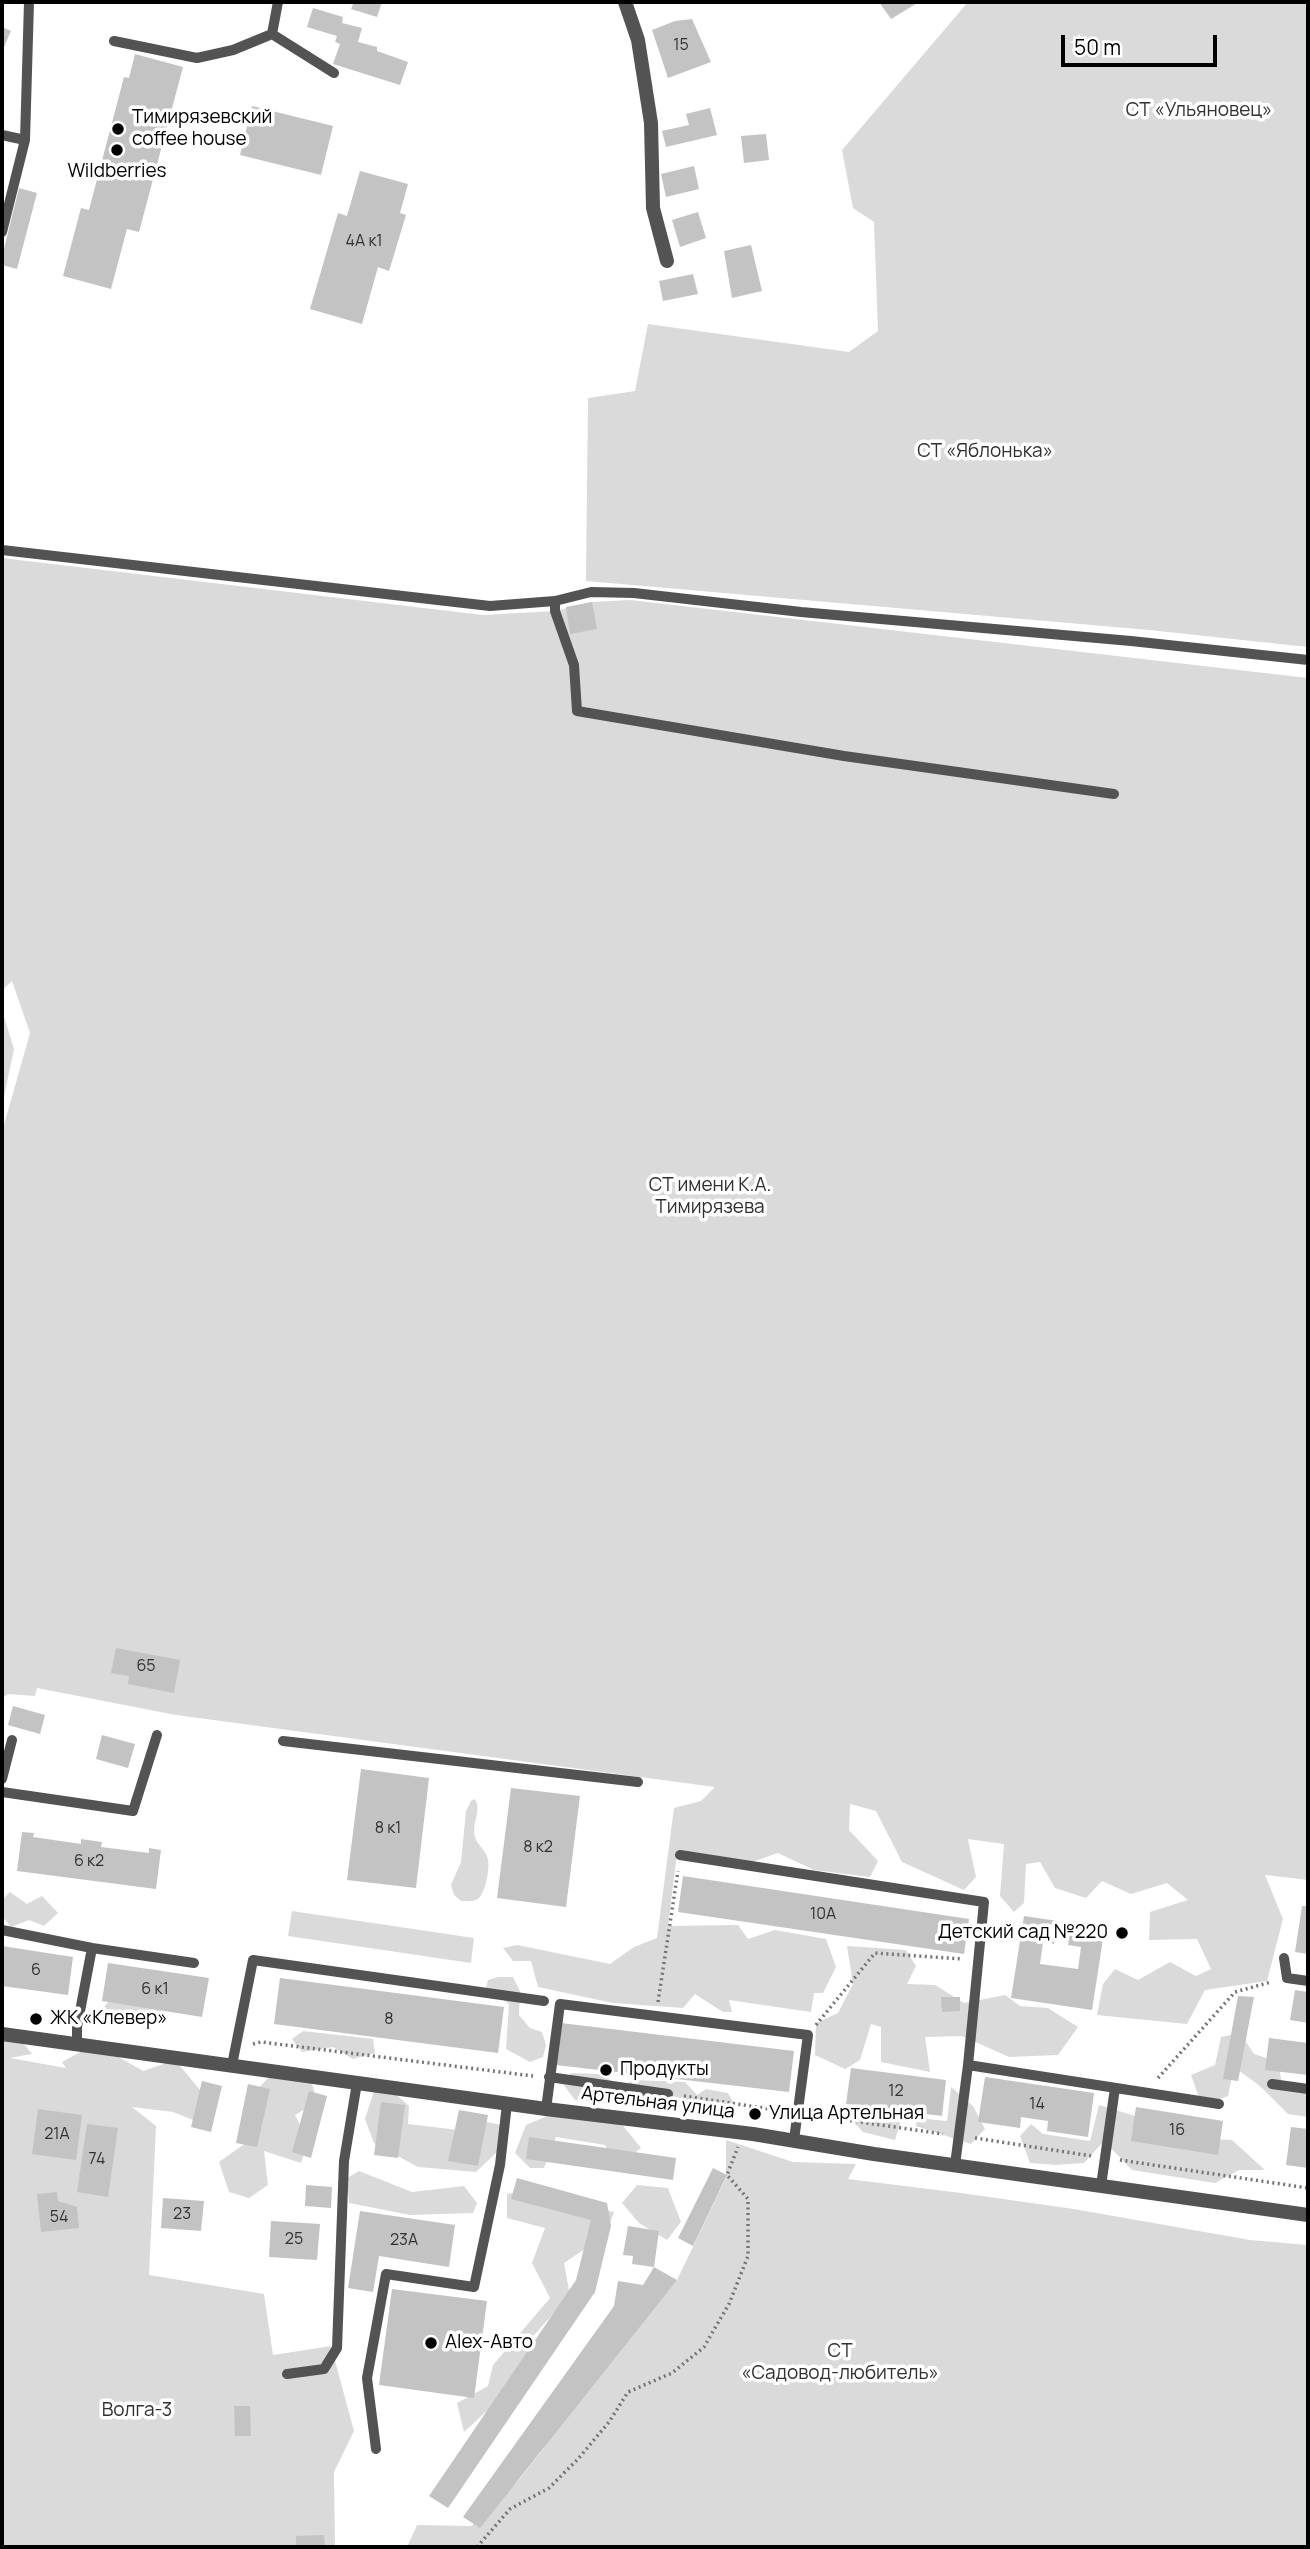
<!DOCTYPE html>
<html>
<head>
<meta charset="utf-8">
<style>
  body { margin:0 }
  #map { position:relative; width:1310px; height:2549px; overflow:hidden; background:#fff; font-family:Manrope,sans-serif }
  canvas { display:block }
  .frame { position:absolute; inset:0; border:4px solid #000; pointer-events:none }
  .scale { position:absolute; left:1061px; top:35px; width:156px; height:32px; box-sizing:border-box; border:4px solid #000; border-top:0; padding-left:9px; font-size:21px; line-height:24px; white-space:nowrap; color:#000; -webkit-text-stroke:5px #fff; paint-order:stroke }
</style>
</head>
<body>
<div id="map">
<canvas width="1310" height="2549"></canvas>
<div class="frame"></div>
<div class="scale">50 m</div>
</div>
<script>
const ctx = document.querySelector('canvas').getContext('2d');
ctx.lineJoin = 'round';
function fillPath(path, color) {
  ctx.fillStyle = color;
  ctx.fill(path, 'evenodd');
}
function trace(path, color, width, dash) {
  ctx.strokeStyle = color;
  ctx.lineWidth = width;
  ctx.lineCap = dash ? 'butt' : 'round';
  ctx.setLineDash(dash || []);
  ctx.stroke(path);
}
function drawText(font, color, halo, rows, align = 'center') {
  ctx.font = font + ' Manrope,sans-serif';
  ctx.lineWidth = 7;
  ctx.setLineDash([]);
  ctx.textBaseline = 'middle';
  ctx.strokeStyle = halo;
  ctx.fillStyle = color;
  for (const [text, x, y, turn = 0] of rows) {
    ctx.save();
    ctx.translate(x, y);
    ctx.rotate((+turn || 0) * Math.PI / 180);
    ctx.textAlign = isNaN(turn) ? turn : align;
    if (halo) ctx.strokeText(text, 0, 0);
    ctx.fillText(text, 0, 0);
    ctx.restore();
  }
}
fillPath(new Path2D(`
  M968,2H1308V647L1149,630L586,581L588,398L635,391L648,324L849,352L878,331L874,222L853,208L842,150Z
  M2,558L483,615L555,611L592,602L630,600L1308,678V1880L1265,1875L1283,1919L1267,1981L1205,1990L1187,2024L1097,2015L1103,1984L1115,1969L1138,1980L1170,1962L1196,1976L1211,1969L1197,1939L1149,1940L1150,1912L1188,1900L1167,1883L1131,1894L1102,1881L1086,1898L1055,1888L1040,1862L1026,1864L1024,1903L1014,1912L1000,1896L1004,1844L968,1839L976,1877L964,1890L902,1862L876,1811L850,1804L849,1830L878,1861L870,1877L814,1870L778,1853L752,1862L677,1853L668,1926L738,1925L748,1939L775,1930L826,1939L836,1967L823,1993H814L811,2012L729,2000L732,2012H723L695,1994L683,2008L613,2003L538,1987L531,1961H513L503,1948L517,1945L610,1964L634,1947L657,1938L674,1808L701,1801L715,1787L176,1715L37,1688L35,1696L8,1694L2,1698V1132L30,1033L12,981L2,990Z
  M2,1010L14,1049L2,1106Z
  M475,1799C482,1812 471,1824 475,1837C477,1844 484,1849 487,1856C491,1865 486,1892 478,1899C473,1902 467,1901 461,1901L454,1895L451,1885L461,1862L466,1811L471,1801Z
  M10,1892L27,1904L42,1896L58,1913L44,1926L29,1920L11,1927L2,1916V1900Z
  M292,1911L474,1938L471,1963L288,1936Z
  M847,1946L906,1950L916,1966L907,1984L935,1985L964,2003L1005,1995L1020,2006L1048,2008L1078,2027L1058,2055L1009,2057L962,2036L925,2037L930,2072L881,2062V2027L871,2024L860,2060L845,2069L815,2055L816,2023L838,2013L853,1984Z
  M498,1977H513L520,1991L519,2015L530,2028L542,2032L546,2045L543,2057L530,2062L506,2049L509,2004L486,1988L488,1980Z
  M116,1992L153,1996L166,2020L148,2029L109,2018L104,2007Z
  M2,2028L12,2029L32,2054L10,2058L66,2068L62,2062L82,2051L115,2055L143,2071L175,2060L211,2103L201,2123L173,2112L132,2107L156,2126L149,2275L264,2294L273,2355L331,2346L354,2431L334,2472L335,2547H2Z
  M303,2031L373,2039L375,2053L353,2059L333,2047L302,2052L292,2039Z
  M1240,2033L1254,2054L1278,2062L1283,2089L1308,2092V2117L1288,2114L1260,2086L1234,2067L1228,2096L1202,2106L1191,2075L1215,2065L1221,2037Z
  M571,2073L600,2074L620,2086L635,2080L685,2082L697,2095L706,2089L728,2093L736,2107L731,2116H704L692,2103L682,2107H645L620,2092L599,2102L575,2100L563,2084Z
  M272,2074L311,2080L317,2102L295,2115L308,2140L301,2163L264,2151L268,2185L249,2198L229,2192L219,2162L250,2140L249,2098Z
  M951,2087L973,2106L985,2129L971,2144L916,2126V2118L947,2121Z
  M374,2091H392L409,2106L408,2124L459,2130L483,2121L501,2125L498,2151L476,2172L418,2167L374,2143L365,2119Z
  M1099,2105L1211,2139L1232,2140L1265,2170H1239L1215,2183L1132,2170L1104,2141L1084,2163L1056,2165L1030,2163L1020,2136L1031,2124L1043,2134L1090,2141Z
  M852,2107L886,2112L901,2120L895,2140L863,2132L848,2116Z
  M552,2114L620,2122L641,2148L617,2166L605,2145L556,2137L544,2168H530L515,2153L526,2125Z
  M726,2140L793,2162L856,2164L848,2179L961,2193L1074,2209L1250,2240L1308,2245V2547H407L417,2525L472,2526L500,2485L517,2482L544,2448L542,2438L677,2280L726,2178Z
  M359,2171L412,2192L464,2186L477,2203L473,2213L410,2215L349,2203L347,2178Z
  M637,2185L668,2188L681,2222L667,2240L639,2223L622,2203Z
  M523,2191L614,2212L606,2235L564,2263L570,2295L528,2342L530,2371L464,2432L457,2403L488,2386L493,2365L550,2298L532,2263L545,2228L507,2218V2194Z`), '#dadada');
fillPath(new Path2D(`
  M354,2H382L377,17L351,9Z
  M879,2H919L891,19Z
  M313,8L343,17L342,23L362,28L358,42L377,47V51L408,62L400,85L333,64L340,44L335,42L337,36L307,27Z
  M692,19L711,62L668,78L652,30L675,21Z
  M2,27L11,31L4,47H2Z
  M135,54L183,67L139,232L127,229L111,289L63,276L81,208L89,210L124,77L129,78Z
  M252,106L333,126L321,175L240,155Z
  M710,108L717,135L666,147L662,131L689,125L686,114Z
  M766,134L769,160L744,163L741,136Z
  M694,166L699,189L666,197L661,174Z
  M360,171L408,184L400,213L406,215L389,271L378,267L362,324L310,309L338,213L347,216Z
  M19,188L37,193L17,269L2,265V257Z
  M698,212L706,238L680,247L672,220Z
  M751,245L762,291L732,298L724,251Z
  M693,274L698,294L663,301L659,281Z
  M592,602L597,629L570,634L566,607Z
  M116,1648L180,1660L174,1693L128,1684L129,1676L111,1673Z
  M13,1706L45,1715L40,1734L8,1725Z
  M102,1735L135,1744L128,1768L96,1759Z
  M361,1769L429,1778L416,1888L347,1880Z
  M511,1788L580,1796L566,1907L497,1898Z
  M22,1832L34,1833L33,1837L81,1844V1839L102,1842L101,1847L149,1853V1848L161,1850L156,1889L17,1871Z
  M683,1876L969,1919L964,1954L678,1912Z
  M1302,1906H1308V1954L1295,1952Z
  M1024,1916L1058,1921L1054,1944L1043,1942L1040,1964L1078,1969L1081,1947L1068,1945L1072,1921L1105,1926L1092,2010L1011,1998Z
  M2,1946L73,1957L68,1995L2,1986Z
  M108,1963L209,1978L202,2017L102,2001Z
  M280,1978L504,2007L498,2053L274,2024Z
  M1295,1990L1308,1992V2023L1290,2020Z
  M1238,1996L1254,1997L1238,2081L1223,2079Z
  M941,1997H960V2011L942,2012Z
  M561,2023L794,2051L789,2092L556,2065Z
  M1269,2038L1308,2043V2075L1265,2070Z
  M851,2068L946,2080L942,2116L846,2104Z
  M985,2077L1094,2093L1088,2137L1047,2131L1048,2121L1021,2117L1020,2128L978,2122Z
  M202,2081L222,2086L211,2132L191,2127Z
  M248,2084L270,2089L257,2147L236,2143Z
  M309,2091L327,2096L311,2158L292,2152Z
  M381,2102L405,2105L398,2158L374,2155Z
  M1136,2107L1223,2121L1218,2155L1131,2141Z
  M38,2109L82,2115L76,2160L32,2154Z
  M459,2110L488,2115L478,2166L448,2161Z
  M87,2124L118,2128L108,2197L77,2192Z
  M1291,2127L1308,2129V2168L1286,2165Z
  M529,2137L676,2158L673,2180L526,2159Z
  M713,2168L727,2175L693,2246L678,2238Z
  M517,2178L607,2203L611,2226L595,2292L448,2508L429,2496L576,2280L591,2220L511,2199Z
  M306,2185L332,2187L331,2208L305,2206Z
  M57,2192L58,2201L77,2207L79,2228L41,2232L37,2194Z
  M163,2198L204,2201L201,2231L161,2228Z
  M360,2211L455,2225L449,2267L379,2256L373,2292L348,2288Z
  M271,2221L320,2224L317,2260L269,2257Z
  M628,2226L659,2231L654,2267L632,2264L633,2256L623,2255Z
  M654,2267L677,2280L480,2528L463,2517L614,2306L618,2281L643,2285Z
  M392,2289L487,2301L474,2398L379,2385Z
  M234,2406H250L251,2436H235Z
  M324,2535L325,2547H296V2536Z`), '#c3c3c3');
trace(new Path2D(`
  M658,2002L678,1871
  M816,2025L875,1953L962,1959
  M253,2044L261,2042L533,2076
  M1158,2078L1235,1992L1271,1982
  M684,2096L783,2111
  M812,2115L943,2134
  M975,2138L1092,2156
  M1120,2160L1308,2188
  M477,2547L510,2509L549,2488L578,2459L609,2422L628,2392L672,2373L704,2347L729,2304L748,2256V2199L727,2175L738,2147`), '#757575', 3.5, [2, 3.5]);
trace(new Path2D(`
  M272,34L334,73
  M114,41L197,58L233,50L272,34L278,2
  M2,135L25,140
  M2,232L25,140L29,2
  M2,550L490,606L555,601L591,592L634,593L801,612L1131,641L1308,660
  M555,601V611L574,665L577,711L844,756L1114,794
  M283,1741L638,1782
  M2,1779L12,1740
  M2,1792L133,1811L157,1735
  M680,1855L984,1902L968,2065L955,2165
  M2,1930L92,1948
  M1284,1958L1287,1978L1308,1981
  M77,2043V2027L92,1948L194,1963
  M232,2065L253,1960L544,2001
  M968,2065L1219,2104
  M549,2077L668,2094
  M1272,2084L1308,2089
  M546,2109L560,2004L808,2035L794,2140
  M1101,2186L1115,2088
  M287,2374L324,2369L337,2348L344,2161L357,2083
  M376,2449L367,2378L386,2274L474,2287L500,2165L507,2104`), '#535353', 10);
trace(new Path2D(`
  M625,2L638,40L651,123L653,208L667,261`), '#535353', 14);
trace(new Path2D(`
  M2,2034L546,2109L753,2134L874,2154L1308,2215`), '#535353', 14);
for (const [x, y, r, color] of [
  [118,129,7,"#000"],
  [117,150,7,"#000"],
  [1122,1933,7,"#000"],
  [36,2019,7,"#000"],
  [606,2070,7,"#000"],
  [755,2114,7,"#000"],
  [431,2343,7,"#000"]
]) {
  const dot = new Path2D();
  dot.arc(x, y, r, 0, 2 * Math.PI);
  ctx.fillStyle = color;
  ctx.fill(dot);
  trace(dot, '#fff', 2.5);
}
drawText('16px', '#313131', null, [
  ["15",681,46],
  ["4А к1",364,242],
  ["65",146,1667],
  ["8 к1",388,1829],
  ["8 к2",538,1848],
  ["6 к2",89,1862],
  ["10А",823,1915],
  ["6",36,1971],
  ["6 к1",155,1990],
  ["8",389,2020],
  ["12",896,2092],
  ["14",1037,2105],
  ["16",1177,2131],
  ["21А",57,2135],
  ["74",97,2160],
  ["23",182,2215],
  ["54",59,2218],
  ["25",294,2240],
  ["23А",404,2241]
]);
drawText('19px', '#313131', '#fff', [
  ["СТ «Ульяновец»",1199,111],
  ["СТ «Яблонька»",985,452],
  ["СТ имени К.А.",710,1186],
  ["Тимирязева",710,1208],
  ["СТ",840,2352],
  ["«Садовод-любитель»",840,2374],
  ["Волга-3",137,2411]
]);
drawText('19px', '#000', '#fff', [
  ["Тимирязевский",132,118],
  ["coffee house",132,140],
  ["Wildberries",117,172,"center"],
  ["Детский сад №220",1108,1933,"right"],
  ["ЖК «Клевер»",50,2019],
  ["Продукты",620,2070],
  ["Улица Артельная",769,2114],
  ["Alex-Авто",445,2343]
], 'left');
drawText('19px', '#000', '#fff', [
  ["Артельная улица",658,2103,7]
]);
</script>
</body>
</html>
